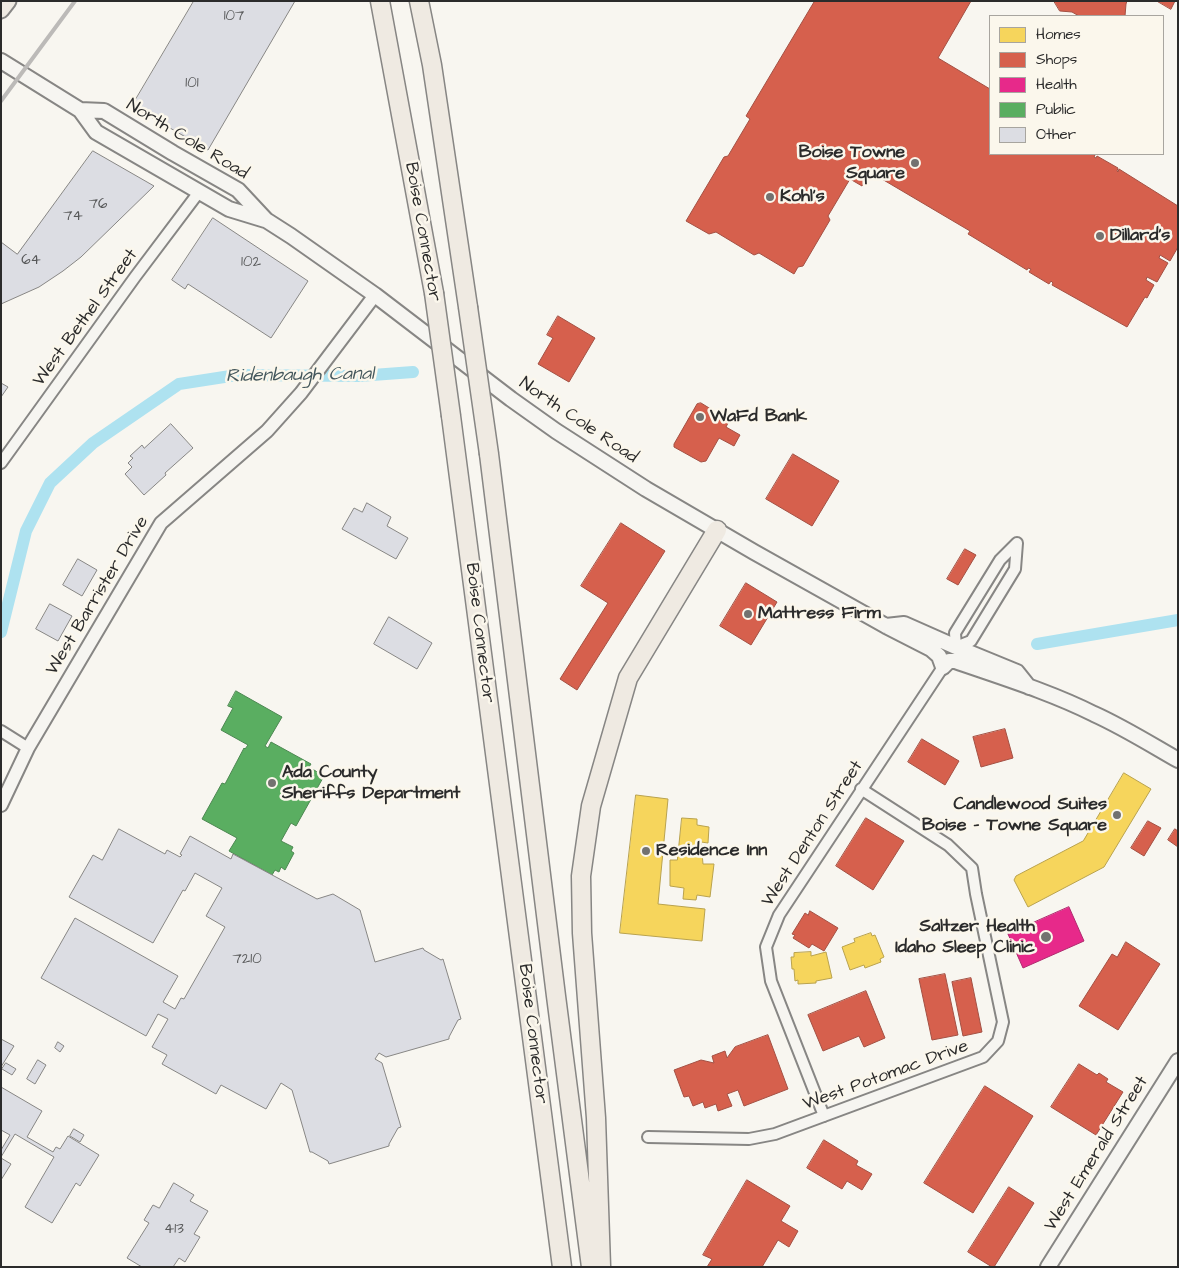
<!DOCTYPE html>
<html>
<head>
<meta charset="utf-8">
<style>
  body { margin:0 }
  #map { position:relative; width:1179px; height:1268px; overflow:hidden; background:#f8f6f0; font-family:"Architects Daughter",sans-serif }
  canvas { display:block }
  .frame { position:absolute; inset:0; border:2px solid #2b2b2b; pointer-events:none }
  .legend { position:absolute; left:989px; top:15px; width:175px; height:140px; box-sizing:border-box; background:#fbf7ec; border:1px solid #a8a59f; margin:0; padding:6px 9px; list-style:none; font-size:15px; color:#2b2b2b }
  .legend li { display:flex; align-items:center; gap:10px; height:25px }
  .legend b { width:25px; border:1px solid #a8a59f }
</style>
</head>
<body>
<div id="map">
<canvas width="1179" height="1268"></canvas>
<div class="frame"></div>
<ul class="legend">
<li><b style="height:14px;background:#f6d55c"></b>Homes</li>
<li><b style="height:14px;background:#d6604d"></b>Shops</li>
<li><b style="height:14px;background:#e7298a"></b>Health</li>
<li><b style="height:14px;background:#5aae61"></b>Public</li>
<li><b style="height:14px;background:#dcdde3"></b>Other</li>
</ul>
</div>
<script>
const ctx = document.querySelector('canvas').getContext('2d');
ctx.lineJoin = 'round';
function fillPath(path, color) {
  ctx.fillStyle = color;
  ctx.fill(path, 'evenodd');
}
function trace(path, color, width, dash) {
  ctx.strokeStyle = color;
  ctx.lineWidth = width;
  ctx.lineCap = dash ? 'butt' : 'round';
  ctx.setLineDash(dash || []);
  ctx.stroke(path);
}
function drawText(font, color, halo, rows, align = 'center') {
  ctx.font = font + ' "Architects Daughter",sans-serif';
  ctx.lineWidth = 5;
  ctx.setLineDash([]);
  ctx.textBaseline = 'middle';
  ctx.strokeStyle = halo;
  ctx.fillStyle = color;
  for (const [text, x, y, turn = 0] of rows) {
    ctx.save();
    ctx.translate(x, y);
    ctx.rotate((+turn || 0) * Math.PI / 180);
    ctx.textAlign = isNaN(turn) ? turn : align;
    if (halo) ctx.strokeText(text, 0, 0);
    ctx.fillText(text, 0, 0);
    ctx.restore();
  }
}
const homes = new Path2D(`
  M1124,773L1151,789L1104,867L1028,907L1014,880L1016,876L1083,841Z
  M636,795L668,799L658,904L705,909L702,941L620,933Z
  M682,818L697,819V825L709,827L708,843L701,842L703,864H714L710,897L697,895L696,900L683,899L684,888L670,886V860H677Z
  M871,933L872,936L875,935L884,957L880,959L881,962L865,968L864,965L850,970L842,947L855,942L854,939Z
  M811,952V956L826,952L832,978L816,981V983L798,984V980L795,981L794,969H792L791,957H794V953Z`);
fillPath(homes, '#f6d55c');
trace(homes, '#b9a24d', 1);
const shops = new Path2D(`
  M813,1H971L938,58L990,89V154H1092L1095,155L1094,157L1096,158L1097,156L1118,168L1117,171L1118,172L1119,169L1178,206V246H1177L1178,247L1170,261L1160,255L1159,258L1168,263L1157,282L1147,277L1146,280L1154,285L1147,298L1145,297L1127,327L1052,285L1053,283L1051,281L1049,284L1029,272L1031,269L1028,268L1027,270L968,234L970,231L870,172L862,186L850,179L828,216L830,220L803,266L798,267L794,274L759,253L754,255L716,232L709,234L686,221L724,157L728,156L750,119L746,116L814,2Z
  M1054,1H1127L1126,4L1125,16H1079L1072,12L1060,11Z
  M1157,1H1175L1171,9Z
  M558,316L595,338L569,382L538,364L553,338L547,335Z
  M701,403L727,419L728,423L726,427L740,435L734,446L719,438L706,461L701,462L674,447V444L697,404Z
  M793,454L839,481L812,526L766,499Z
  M621,523L665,551L577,690L560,679L608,603L581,586Z
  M965,549L976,555L958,585L947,579Z
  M746,583L777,602L751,645L720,626Z
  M1005,729L1013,758L981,767L973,737Z
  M922,739L959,761L945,785L908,762Z
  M866,818L904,841L873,890L836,866Z
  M1148,821L1161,828L1144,856L1131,848Z
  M1175,829L1178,831V847L1168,840Z
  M810,911L838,928L824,951L812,944L809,948L793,938L795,935L792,934L805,913L808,915Z
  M1126,942L1160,964L1118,1030L1079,1006L1112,954L1117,957Z
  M945,974L958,1035L932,1040L919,979Z
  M971,978L982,1032L963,1036L952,982Z
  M866,991L885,1038L864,1047L859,1036L823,1051L808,1015Z
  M768,1035L788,1089L744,1106L738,1090L727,1094L732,1106L718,1111L716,1104L705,1108L703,1102L693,1106L689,1096L684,1097L674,1070L701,1060L714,1063L712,1056L725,1051L727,1058L735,1047Z
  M1079,1064L1097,1075L1099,1073L1108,1079L1106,1082L1123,1092L1096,1135L1051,1107Z
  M985,1086L1033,1116L973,1213L924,1183Z
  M824,1140L858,1161L856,1165L872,1174L862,1190L847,1181L842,1189L807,1168Z
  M747,1180L790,1206L781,1221L798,1231L789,1247L778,1240L762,1267H707L712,1259L703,1255Z
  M1009,1187L1034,1203L994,1267H992L968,1252Z`);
fillPath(shops, '#d6604d');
trace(shops, '#a35043', 1);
const health = new Path2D(`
  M1069,907L1084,941L1023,968L1008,934Z`);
fillPath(health, '#e7298a');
trace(health, '#af2a6e', 1);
const public = new Path2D(`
  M236,691L282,717L265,746L268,748L271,742L311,764L309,767L324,776L296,826L291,823L281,841L293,847L291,851L294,853L285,870L281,867L279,872L275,870L272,875L229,851L237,838L202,819L222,783L225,784L244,748L245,749L248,745L221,730L233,708L228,706Z`);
fillPath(public, '#5aae61');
trace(public, '#4c8751', 1);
trace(new Path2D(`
  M1,632L26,531L50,483L93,443L179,384L237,375L359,376L413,372
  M1037,644L1178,620`), '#aee2f0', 12);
const building = new Path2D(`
  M194,1H295L208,150L132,106Z
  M93,151L154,186L81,257L63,271L39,287L1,304V242L17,254Z
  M213,218L308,281L271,338L188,284L185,289L172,280Z
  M1,383L8,387L1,397Z
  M171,424L193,448L165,473L166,475L144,495L125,474L132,467L128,463L133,458L130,456L142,445L144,448Z
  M367,503L391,517L387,526L408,538L396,559L342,529L354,508L362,512Z
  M78,559L97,570L82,596L63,585Z
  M50,604L72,616L58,641L36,629Z
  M389,617L432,643L417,669L374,644Z
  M119,829L165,854L167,850L180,857L182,855L180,854L190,836L231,859L233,854L317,899L333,894L360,910L375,962L423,948L424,950L441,960L443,959L461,1019L458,1020L449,1037V1039L386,1057L379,1053L375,1059L382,1063L401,1127L398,1128L389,1144V1146L329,1164L328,1161L312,1152H310L292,1090L281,1083L266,1109L221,1085L216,1094L162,1064L167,1055L152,1047L168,1019L158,1014L146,1036L41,978L75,918L178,976L163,1002L175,1009L181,998L184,999L225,927L206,916L222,888L195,873L185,891L183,890L153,943L69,897L93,855L102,860Z
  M1,1039L14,1046L1,1067Z
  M58,1042L64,1046L60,1052L55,1048Z
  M38,1060L46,1065L35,1084L27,1079Z
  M6,1063L16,1069L12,1075L2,1069Z
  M1,1087L42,1111L27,1137L53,1152L56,1147L60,1149L68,1136L99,1155L80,1186L76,1183L52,1223L25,1207L54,1157L15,1134L1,1157V1150L10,1135L1,1130Z
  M74,1129L84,1135L80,1142L70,1136Z
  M1,1158L11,1164L1,1180Z
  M174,1183L194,1195L190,1201L208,1211L194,1234L200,1237L185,1262L179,1258L173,1267H142L127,1258L149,1223L144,1220L153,1205L159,1208Z`);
fillPath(building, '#dcdde3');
trace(building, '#878684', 1);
const minor = new Path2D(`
  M1,463L135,277L199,192
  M1017,543L1015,569L971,641L956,647L955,633L1000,560Z
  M1,731L28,748
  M824,1116L771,981L766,947L779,915L943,667
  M648,1137L749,1139L775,1134L983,1057L998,1041L1003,1022L976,894L972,868L948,845L861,789`);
const tertiary = new Path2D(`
  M1,805L28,748L161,523L267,431L301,393L375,295`);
const secondary = new Path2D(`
  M1,61L80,110L96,132L229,209L265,220
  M80,110L104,111L173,153L238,190L266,220L291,236L375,295L511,399L556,431L646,489L754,552L886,626L931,649L939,656L943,667
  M886,626L904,624L956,647L1017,672L1029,687
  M943,667L949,661H955C1001,677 1050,692 1094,714C1123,727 1150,744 1178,760
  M1048,1267L1178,1061`);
const primary = new Path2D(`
  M1,10L8,1`);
const motorway = new Path2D(`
  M380,1L434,293
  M419,1L432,65L468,307
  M451,416L562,1267
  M489,454L556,996L591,1267
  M601,1266L596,1118L582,933L581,876L591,806L628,678L717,530`);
trace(minor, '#878684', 14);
trace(tertiary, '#878684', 16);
trace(secondary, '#878684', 18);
trace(primary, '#878684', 19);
trace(motorway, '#878684', 21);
trace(minor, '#f6f5f1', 10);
trace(tertiary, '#f6f5f1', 12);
trace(secondary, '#f6f5f1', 14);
trace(primary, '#efeae2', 15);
trace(motorway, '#efeae2', 18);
trace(new Path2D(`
  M1,101L75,1`), '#bcbab8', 4);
const motorwayBridge = new Path2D(`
  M434,293L451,416
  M468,307L489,454`);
trace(motorwayBridge, '#878684', 21, []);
trace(motorwayBridge, '#efeae2', 18);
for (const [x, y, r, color] of [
  [915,163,5,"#737270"],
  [770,197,5,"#737270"],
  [1100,236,5,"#737270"],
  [700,417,5,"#737270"],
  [748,614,5,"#737270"],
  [272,783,5,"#737270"],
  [1117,815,5,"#737270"],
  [646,851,5,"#737270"],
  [1046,937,6,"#737270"]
]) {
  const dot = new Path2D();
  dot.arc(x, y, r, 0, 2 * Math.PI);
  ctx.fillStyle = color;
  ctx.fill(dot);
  trace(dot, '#fbf7ec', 2);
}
drawText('15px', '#575859', null, [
  ["107",234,17],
  ["101",192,84],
  ["76",98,205],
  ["74",73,217],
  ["64",31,261],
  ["102",251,263],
  ["7210",247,960],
  ["413",174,1230]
]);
drawText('18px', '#2b2b2b', '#fbf7ec', [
  ["North Cole Road",187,140,31],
  ["Boise Connector",422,232,80],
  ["West Bethel Street",86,318,-54],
  ["North Cole Road",578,421,34],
  ["West Barrister Drive",98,596,-59],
  ["Boise Connector",479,633,83],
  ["West Denton Street",813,834,-57],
  ["Boise Connector",532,1034,83],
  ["West Potomac Drive",886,1076,-20],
  ["West Emerald Street",1097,1154,-58]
]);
drawText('bold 18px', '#2b2b2b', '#fbf7ec', [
  ["Boise Towne",905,153,"right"],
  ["Square",905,174,"right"],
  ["Kohl's",780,197],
  ["Dillard's",1110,236],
  ["WaFd Bank",710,417],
  ["Mattress Firm",758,614],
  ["Ada County",282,773],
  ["Sheriffs Department",282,794],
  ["Candlewood Suites",1107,805,"right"],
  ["Boise - Towne Square",1107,826,"right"],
  ["Residence Inn",656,851],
  ["Saltzer Health",1035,927,"right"],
  ["Idaho Sleep Clinic",1035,948,"right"]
], 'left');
drawText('italic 19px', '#44575c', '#fbf7ec', [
  ["Ridenbaugh Canal",300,376,-1]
]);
</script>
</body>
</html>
